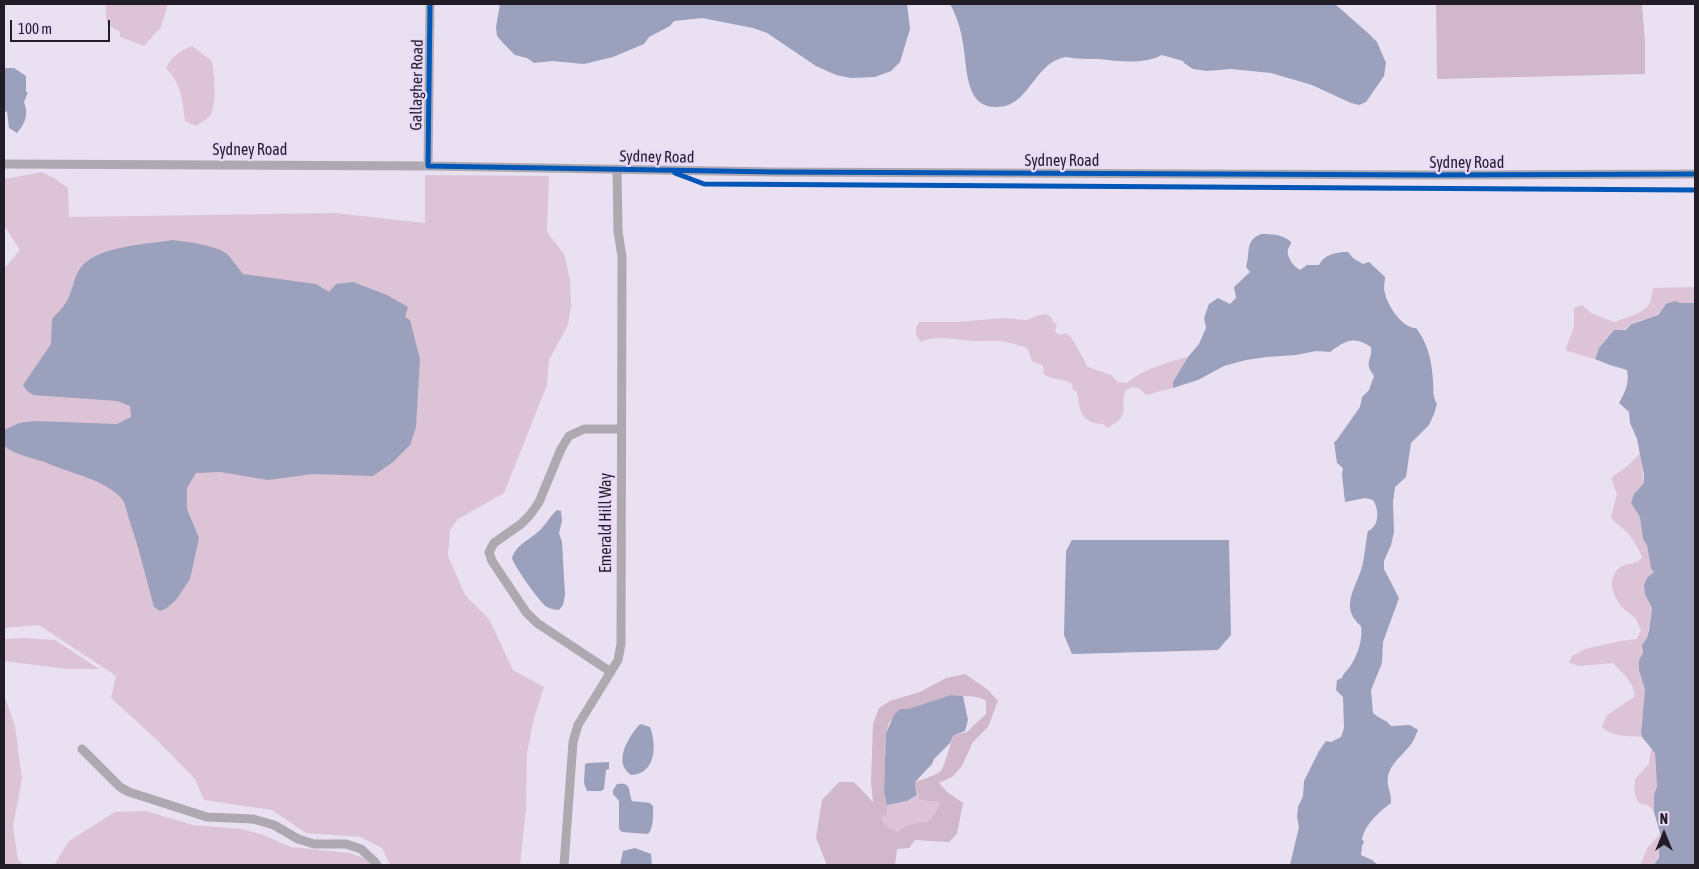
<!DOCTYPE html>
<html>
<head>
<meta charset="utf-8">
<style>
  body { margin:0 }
  #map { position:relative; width:1699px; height:869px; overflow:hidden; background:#e9e0f2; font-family:"Asap Condensed",sans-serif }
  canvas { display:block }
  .frame { position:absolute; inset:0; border:5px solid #221c27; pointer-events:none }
  .north { position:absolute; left:1639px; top:809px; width:50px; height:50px; -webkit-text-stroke:4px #e9d9f9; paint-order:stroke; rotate:0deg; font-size:14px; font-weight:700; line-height:20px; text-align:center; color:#221c27 }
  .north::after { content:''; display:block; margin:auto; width:18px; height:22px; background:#221c27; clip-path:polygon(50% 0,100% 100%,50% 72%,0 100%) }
  .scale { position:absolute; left:10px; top:20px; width:100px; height:22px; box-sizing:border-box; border:2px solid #221c27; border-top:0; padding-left:6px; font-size:15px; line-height:18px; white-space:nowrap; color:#221c27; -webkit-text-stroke:4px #e9d9f9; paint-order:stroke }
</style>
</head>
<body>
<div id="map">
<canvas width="1699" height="869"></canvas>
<div class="frame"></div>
<div class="north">N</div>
<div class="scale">100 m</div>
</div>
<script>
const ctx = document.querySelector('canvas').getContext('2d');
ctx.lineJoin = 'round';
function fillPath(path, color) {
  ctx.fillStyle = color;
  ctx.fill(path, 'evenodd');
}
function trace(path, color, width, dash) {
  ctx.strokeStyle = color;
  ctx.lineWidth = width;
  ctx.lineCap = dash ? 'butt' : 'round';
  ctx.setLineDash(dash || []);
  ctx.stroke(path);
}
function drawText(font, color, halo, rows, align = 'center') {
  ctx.font = font + ' "Asap Condensed",sans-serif';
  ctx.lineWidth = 4.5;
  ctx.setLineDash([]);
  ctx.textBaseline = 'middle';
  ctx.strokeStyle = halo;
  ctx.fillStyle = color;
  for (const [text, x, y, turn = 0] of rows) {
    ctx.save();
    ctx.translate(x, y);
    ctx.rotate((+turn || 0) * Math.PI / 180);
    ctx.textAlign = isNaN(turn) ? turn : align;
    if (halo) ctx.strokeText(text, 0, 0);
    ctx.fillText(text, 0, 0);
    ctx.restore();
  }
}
fillPath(new Path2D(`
  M106,4H168L161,27L144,46L120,37V32L108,25L106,19Z
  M192,46L212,61C214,74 218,106 209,117C206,120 200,123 196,126L185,121C182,99 182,85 166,68C172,56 180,51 192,46Z
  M42,172L54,178L68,188L69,217L335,213L425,223V175L549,176L547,232L564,254L570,280L571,306L568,325L549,360L547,385L504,493L458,519L450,530L448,556L465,595L489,619L513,670L544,687L534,718L527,753L526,809L520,865H390L382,848L361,837L306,833L272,810L204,800L195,779L158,741L111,698L116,676L39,625L4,628V269L20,250L4,225V181L5,179Z
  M1695,287V303L1666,304C1652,323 1649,315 1632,324C1623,329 1627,330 1614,330L1599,348L1595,359L1567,351L1566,348L1574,327V308L1582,305L1591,313L1614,322C1625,318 1644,314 1650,303C1652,298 1651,293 1654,288Z
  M1046,314L1050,316L1054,323H1057L1055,332L1060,335L1065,333L1071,337L1088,367L1111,375L1118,382L1127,383C1143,369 1167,362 1188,357V359L1173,382V388L1146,395L1140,389L1133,387L1126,390C1118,409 1134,414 1107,428L1103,424C1081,423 1080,412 1077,392L1073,390L1072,384C1063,378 1052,380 1043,374L1044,369L1042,365L1032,361L1027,348C1018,345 1009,342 1000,341C991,340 981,342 972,341C957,340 934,334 921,342C914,335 915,330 919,322H958L1003,318L1027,320L1036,316Z
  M1640,453L1644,483L1634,494L1632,503L1640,517L1643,539L1647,545L1654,572L1649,603L1652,608L1650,619L1647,638L1642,645L1643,653L1639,670L1645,690L1644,713L1641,723L1642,737C1630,736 1609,737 1602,726L1607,715L1635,696C1634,683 1622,672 1613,663L1579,666L1569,662L1572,656L1585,649L1620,641L1637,639L1641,630C1639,626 1637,620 1634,617C1631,614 1627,612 1624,609C1613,598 1606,580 1619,568C1626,562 1637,566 1642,557C1637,545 1630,534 1620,526C1616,523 1614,522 1611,517L1617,494L1611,478L1630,464Z
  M23,638L55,640L99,669H67L4,661V639Z
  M4,695L15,726L22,779L13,826L18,860L25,865H4Z
  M1651,749L1655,752L1657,786L1654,795V812L1649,806L1639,803C1634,795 1634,788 1635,779L1649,764Z
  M917,795L919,800L940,802L941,804L930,821C918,822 906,824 897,832L886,826L881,819L887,814V805L907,801Z
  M146,811L193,825L242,829L263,835L291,847L349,853L371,860L372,865H54L69,841L115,812Z
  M1660,834C1663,844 1659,856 1654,865H1640L1648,847Z`), '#dcc4d6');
fillPath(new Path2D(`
  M1436,4H1642L1645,43V74L1437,79Z
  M965,674L988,690L998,701L988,727L973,742L962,766L952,777L939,783L947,792L963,803L957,834L949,842L915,840L909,848L897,849L895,865H827L816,838L822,800L839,782H854L873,802L871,782L873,724L879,708L890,701L920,692L946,678ZM951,695C963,697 976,694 986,701V714L967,732L953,736C951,742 944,768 941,771C937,775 921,780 915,782L919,800L939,802L941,803L930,821C918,822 906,824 897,832L886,826L881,819L887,814V804L884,792L886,733L889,723L900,709H908Z`), '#d0b7c9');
fillPath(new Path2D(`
  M500,4H907L910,29L900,62L891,71L875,77L851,78L836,75L816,66L767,33L753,28L702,18L674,21L670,26L649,37L644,44L613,57L584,64L552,61L534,63L527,58L515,55L503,43L497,36L496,27Z
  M950,4H1335L1369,34L1377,42L1386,63L1384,76L1366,102L1359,105L1351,103L1312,85L1271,73L1231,69L1207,71L1193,69L1184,63L1183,61L1162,55C1141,65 1120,61 1098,59C1087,59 1076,59 1066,57C1037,61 1030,100 1005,106C964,114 968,70 963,44C961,29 957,17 950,4Z
  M6,68H14L26,76V92H28L24,102C29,114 25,124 17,133L9,128L7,112L4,111V70Z
  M1261,234C1272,234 1282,234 1291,242C1291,244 1289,247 1288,249C1286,257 1294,267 1300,270L1307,265H1319C1325,254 1336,252 1348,252L1353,258L1363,264L1369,262L1385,277C1385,282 1383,288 1385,293C1387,305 1403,329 1416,328C1428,343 1432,362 1433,381C1434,389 1432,396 1437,404L1434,414L1429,425L1411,443L1406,477L1395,487L1393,502L1394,532L1391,545L1384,561V569L1399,598L1383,642L1382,663L1371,690L1373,713C1379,719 1386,719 1391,726L1410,725L1418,730C1416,734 1415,738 1413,741C1406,753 1391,762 1388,776C1386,786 1392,794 1391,803C1379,812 1365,824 1362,839L1364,842L1362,846L1361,855L1372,860L1378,865H1290L1299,827L1297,817L1298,807L1303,796L1304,781L1319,751L1326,741L1331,742L1341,737L1344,728L1343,697L1336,690L1337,680L1342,678C1344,672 1348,670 1351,665C1358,654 1363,639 1361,626C1340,608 1354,591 1361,570C1365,558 1365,544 1368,531C1380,526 1379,509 1373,500L1365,498L1345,502L1342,474L1343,468L1337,463L1334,442L1336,441L1360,407L1362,397L1369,390L1374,376C1363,361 1373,360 1371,347C1354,336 1346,340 1330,352L1316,351L1296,355L1267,357L1246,360L1224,366L1198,380L1173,388V382L1188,357L1199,344L1206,328L1204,318L1209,304L1218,298L1230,304L1236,298L1234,287L1250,272L1246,267C1251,252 1244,241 1261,234Z
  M173,240C187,242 219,245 229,256C234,262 238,268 243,274L316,284L329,292L336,284L353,282L387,295L408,307L405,317L410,320L420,359L416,427L410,445L393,462L373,476L313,474L268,480L220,472L196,473L187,488V509L199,538L190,579L176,600L167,608L160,611L154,607C146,578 139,548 129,519C127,513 126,503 121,498C103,479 73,474 49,464C36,458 12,455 4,445V430L19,423L35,421L117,424L131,417L130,406L117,401L33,395L27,391L23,385L51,344L52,319C56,314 61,310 65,304C73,293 73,276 82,266C99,246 148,244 173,240Z
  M1675,301L1680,303H1695V865H1654L1659,857V850L1662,840L1654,812V795L1657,786L1655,753L1642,737L1641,732L1645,690L1639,670V660L1643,653L1642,645L1647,638L1649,630L1652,608L1645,594L1644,585L1647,578L1654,572L1651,568L1647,545L1643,539L1640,517L1631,503L1634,494L1644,483V475L1637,439L1630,423L1629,412L1619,403C1625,392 1630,382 1627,370L1610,365L1595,359L1599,348L1614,330H1625L1632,324L1658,315L1666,304Z
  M557,510L561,511L562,521L559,533L562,542L565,595L563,605L559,610C555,610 551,609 547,607C540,603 514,566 512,558C516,544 532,539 541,529C547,523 550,516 557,510Z
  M1072,540H1229L1231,635L1218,650L1072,654L1064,635L1066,551Z
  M951,695L963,696L968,720L965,731L953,736L950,743L934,759L932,764L915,782L917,795L907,801L887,805L884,792L886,733L894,715L900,709H908Z
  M641,724L650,727C657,745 656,774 631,775C612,762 629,737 639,725Z
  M609,762V769L606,770L604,789L601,791H587L584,783L585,764L588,763Z
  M617,784C632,782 628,791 632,801L650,803L653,806C653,815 654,827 648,834L622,832L619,829V801L613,794V790Z
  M635,848L651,854L652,865H620L623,851Z`), '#9ba0bc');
trace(new Path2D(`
  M4,164L428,166L774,172L1436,175L1695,174
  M428,166L430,4
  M611,672L537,623L526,612L492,561L489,552L494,543L521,524L530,515L539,502L561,449L569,436L584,429H621
  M82,749L120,787L129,792L207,817L253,819L274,825L298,839L314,844H346L361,849L374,861L377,865
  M564,865L573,742L578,725L618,660L621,644L622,257L618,231L617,169`), '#aea9b1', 9);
trace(new Path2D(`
  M430,4L428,166L774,172L1436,175L1695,174
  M675,173L704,184L1695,190`), '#0057b8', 5);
drawText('16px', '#221c27', '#e9d9f9', [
  ["Gallagher Road",417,85,-89],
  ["Sydney Road",250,150],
  ["Sydney Road",657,157,1],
  ["Sydney Road",1062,161],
  ["Sydney Road",1467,163],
  ["Emerald Hill Way",606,523,-90]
]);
</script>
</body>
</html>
